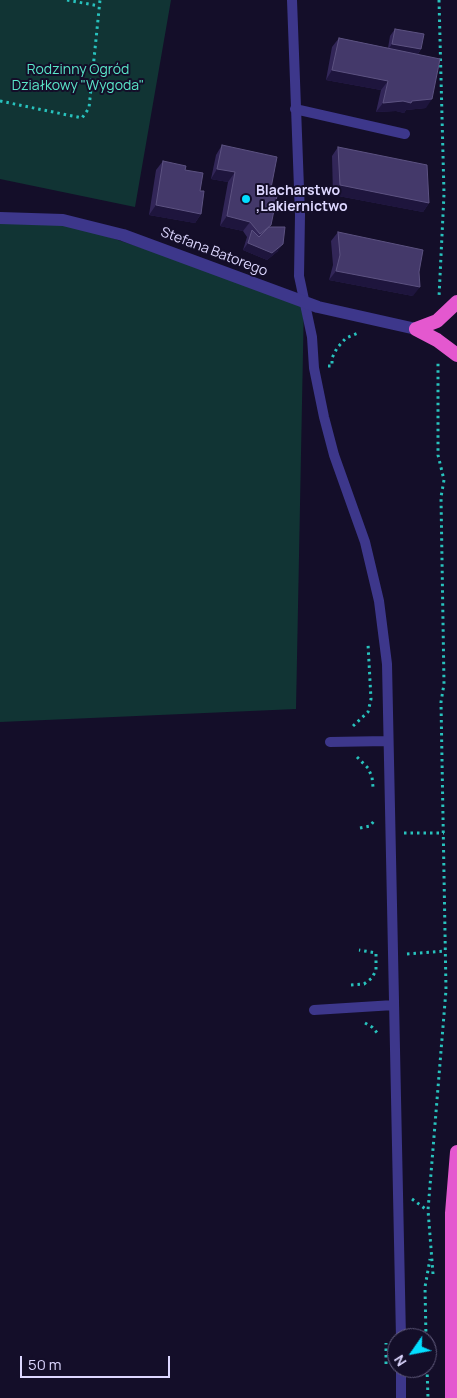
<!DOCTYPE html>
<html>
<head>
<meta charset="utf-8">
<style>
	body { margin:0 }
	#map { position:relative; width:457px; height:1398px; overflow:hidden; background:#140e29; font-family:Manrope,sans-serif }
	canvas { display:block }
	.north { position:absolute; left:387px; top:1328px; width:50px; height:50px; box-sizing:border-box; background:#140e29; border:1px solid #645e7f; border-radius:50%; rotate:237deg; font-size:14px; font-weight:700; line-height:20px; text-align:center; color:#ddd7ff }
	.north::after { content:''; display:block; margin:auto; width:18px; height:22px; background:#03deff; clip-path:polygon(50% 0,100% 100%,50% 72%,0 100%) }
	.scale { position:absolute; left:20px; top:1356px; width:150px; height:22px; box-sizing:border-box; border:2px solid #ddd7ff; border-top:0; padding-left:6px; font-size:15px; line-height:18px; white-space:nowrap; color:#ddd7ff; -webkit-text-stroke:4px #140e29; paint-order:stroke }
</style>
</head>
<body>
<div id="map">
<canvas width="457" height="1398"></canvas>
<div class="north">N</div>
<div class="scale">50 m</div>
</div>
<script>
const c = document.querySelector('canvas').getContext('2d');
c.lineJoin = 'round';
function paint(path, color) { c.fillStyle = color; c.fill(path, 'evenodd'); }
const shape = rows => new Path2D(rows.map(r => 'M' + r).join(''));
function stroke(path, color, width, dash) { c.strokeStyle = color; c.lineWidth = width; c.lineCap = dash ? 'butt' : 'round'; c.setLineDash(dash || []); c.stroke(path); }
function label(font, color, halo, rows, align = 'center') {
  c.font = font + ' Manrope,sans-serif'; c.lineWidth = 4; c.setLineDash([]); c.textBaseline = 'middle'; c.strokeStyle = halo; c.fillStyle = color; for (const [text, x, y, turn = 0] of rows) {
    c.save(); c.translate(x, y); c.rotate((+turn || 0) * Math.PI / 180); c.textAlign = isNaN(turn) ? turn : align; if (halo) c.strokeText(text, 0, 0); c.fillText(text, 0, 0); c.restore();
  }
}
const green = shape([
	[0,0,171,0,135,207,0,179],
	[0,218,63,222,304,301,296,709,0,722]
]);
const path = shape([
	[67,0,99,6],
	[439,0,444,194,439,297],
	[0,101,82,118,89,108,100,0],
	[328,366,332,366,332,358,337,348,346,338,358,333],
	[353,726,368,712,371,699,368,644],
	[357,757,368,768,372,777,373,787],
	[360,828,370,826,374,821],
	[404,833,444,833],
	[407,954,446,951],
	[351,985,364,984,372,978,376,970,376,953,359,950],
	[365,1023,372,1027,379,1035],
	[412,1199,427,1210],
	[433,1274,428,1210,446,990,441,702,444,684,441,497,444,480,438,455,438,360],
	[426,1338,425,1287,430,1259],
	[386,1364,386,1343],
	[427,1368,428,1398]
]);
const service = shape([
	[292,0,300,215,299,276,312,337,314,368,324,417,334,455,365,542,379,601,387,664,401,1338],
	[295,109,405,134],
	[330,742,387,741],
	[314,1010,394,1005],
	[401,1398,401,1368]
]);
const minor = shape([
	[0,218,63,220,123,235,318,307,416,329]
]);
const trunk = shape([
	[416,329,437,321,457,302],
	[416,329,437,340,457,355],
	[452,1398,452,1213,457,1152]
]);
const wall = shape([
	[395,29,421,49,418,54,426,108,406,110,404,113,396,111,376,112,381,90,326,80,332,47,339,38,388,48,390,36],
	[222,145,271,188,269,227,278,251,267,260,243,250,247,237,243,231,220,226,228,182,211,179,216,155],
	[338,147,429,203,423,212,333,195,332,156],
	[163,161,185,170,201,214,195,223,149,215,156,170],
	[338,232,413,296,329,280,333,265,331,241]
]);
const shadedWall = shape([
	[392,44,421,49,417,55,387,51],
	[332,70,388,81,381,90,326,80],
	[432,99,426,108,406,110,404,113,396,111,376,112,383,103],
	[217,169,235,172,228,182,211,179],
	[340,185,429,203,423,212,333,195],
	[156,205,201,214,195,223,149,215],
	[227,216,250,222,243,231,220,226],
	[248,243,283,244,278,251,267,260,243,250],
	[336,271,420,287,413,296,329,280]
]);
const building = shape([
	[395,29,424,34,421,49,392,44,395,29],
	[339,38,440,59,432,99,412,101,411,103,403,101,383,103,388,81,332,70,339,38],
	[222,145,277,157,271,188,278,191,271,225,260,234,250,222,227,216,235,172,217,169,222,145],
	[338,147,427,165,429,203,340,185,338,147],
	[163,161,186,166,185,170,203,173,200,191,204,191,201,214,156,205,163,161],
	[269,227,285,227,283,244,272,253,248,243,252,230,259,237,269,227],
	[338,232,423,250,419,272,420,287,336,271,340,255,338,232]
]);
const markers = [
	[246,199,5,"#03deff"]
];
const parkNames = [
	["Rodzinny Ogród",78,70],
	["Działkowy \"Wygoda\"",78,86]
];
const poiNames = [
	["Blacharstwo",256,191],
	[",Lakiernictwo",256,207]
];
const streetNames = [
	["Stefana Batorego",214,252,21]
];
paint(green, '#113434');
stroke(path, '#28c2bd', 3, [2.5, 4]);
stroke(service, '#3d378b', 10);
stroke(minor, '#3d378b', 12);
stroke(trunk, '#e458cf', 14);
paint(wall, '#322658');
paint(shadedWall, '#1e153d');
paint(building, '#44396a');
stroke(building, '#5c5281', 1);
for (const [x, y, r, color] of markers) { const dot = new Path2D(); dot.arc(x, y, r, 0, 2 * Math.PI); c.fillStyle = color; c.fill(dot); stroke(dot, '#140e29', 2); }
label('14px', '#5ae7c9', '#140e29', parkNames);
label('bold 14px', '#ddd7ff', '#140e29', poiNames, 'left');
label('14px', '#ddd7ff', '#140e29', streetNames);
</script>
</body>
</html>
